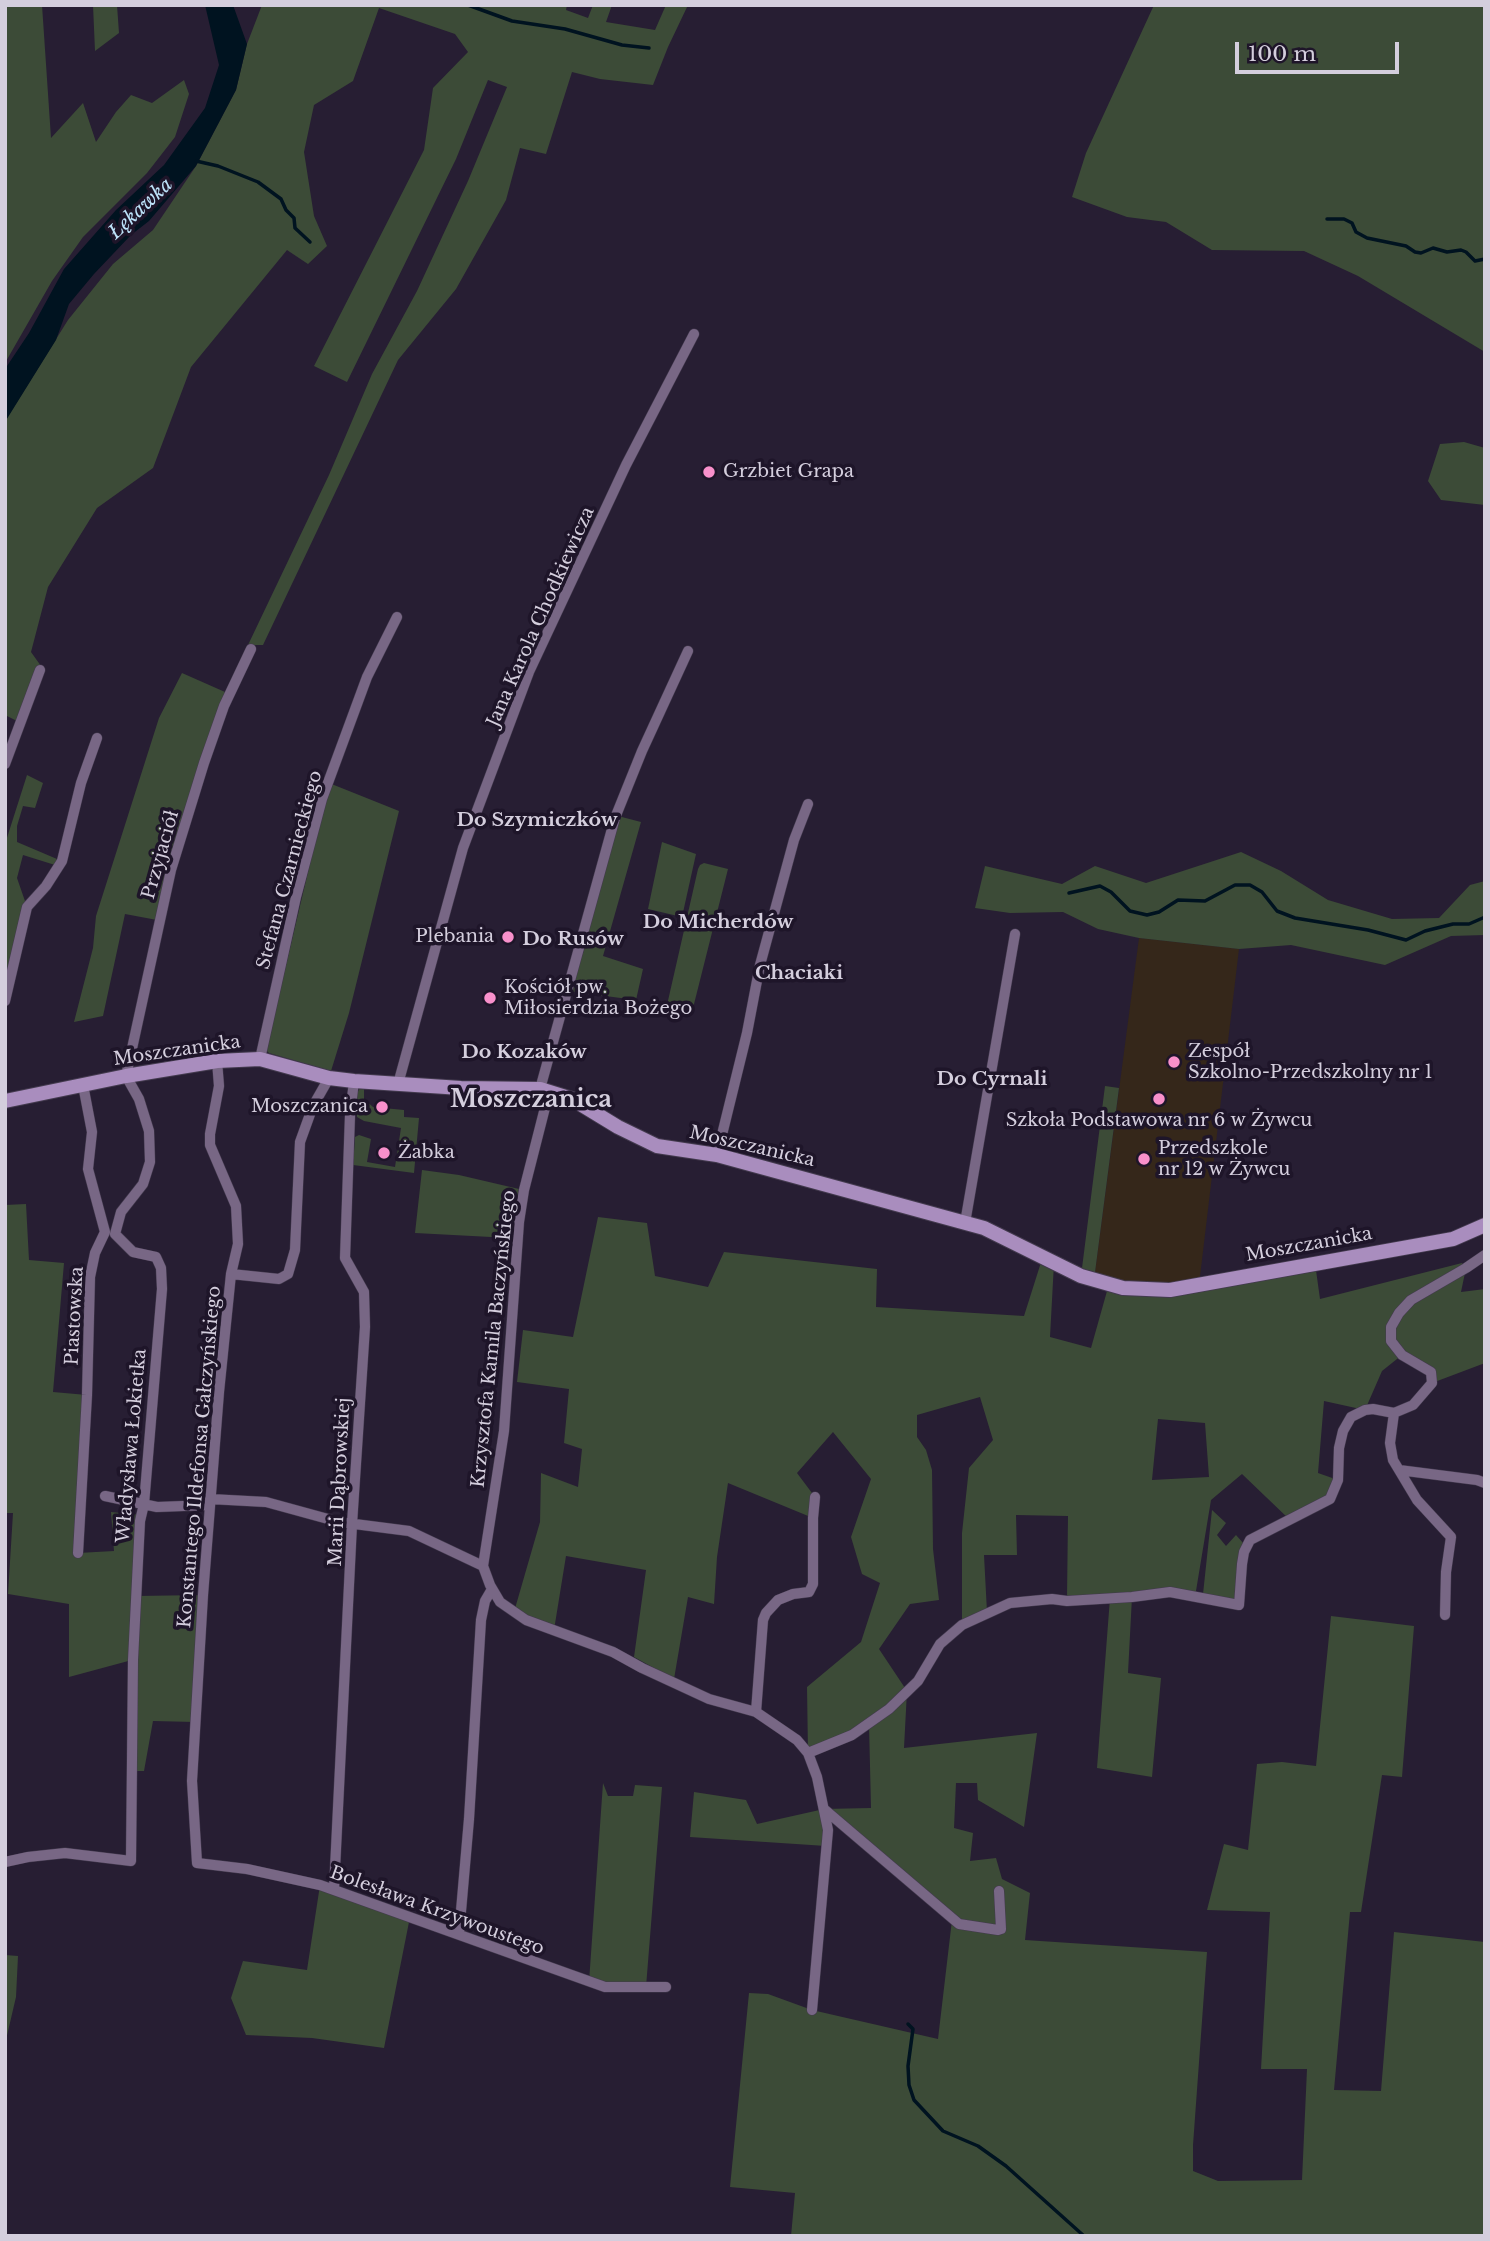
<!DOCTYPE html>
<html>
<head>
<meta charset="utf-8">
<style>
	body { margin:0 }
	#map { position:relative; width:1490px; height:2241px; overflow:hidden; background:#271e33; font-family:"Libre Baskerville",serif }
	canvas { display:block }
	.frame { position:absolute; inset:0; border:7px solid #d4cedd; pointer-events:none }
	.scale { position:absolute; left:1235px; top:42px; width:164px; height:32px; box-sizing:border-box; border:4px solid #d4cedd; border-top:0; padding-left:9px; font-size:21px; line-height:24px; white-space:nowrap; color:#d4cedd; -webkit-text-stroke:5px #1e1529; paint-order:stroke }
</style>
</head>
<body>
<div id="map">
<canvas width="1490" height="2241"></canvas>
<div class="frame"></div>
<div class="scale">100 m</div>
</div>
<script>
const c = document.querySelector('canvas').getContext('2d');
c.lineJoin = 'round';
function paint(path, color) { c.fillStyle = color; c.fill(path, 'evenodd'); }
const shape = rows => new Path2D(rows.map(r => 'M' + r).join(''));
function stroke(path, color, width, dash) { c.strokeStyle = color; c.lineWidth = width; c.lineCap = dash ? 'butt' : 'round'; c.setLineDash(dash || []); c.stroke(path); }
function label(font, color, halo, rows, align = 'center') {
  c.font = font + ' "Libre Baskerville",serif'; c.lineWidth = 7; c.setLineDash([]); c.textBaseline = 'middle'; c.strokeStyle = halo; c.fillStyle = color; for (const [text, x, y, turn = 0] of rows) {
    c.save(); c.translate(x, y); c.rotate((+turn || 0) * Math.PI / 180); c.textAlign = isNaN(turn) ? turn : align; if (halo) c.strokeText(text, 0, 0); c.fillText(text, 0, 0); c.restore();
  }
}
const education = shape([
	[1139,938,1239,949,1199,1285,1094,1280]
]);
const green = shape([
	[5,5,42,5,51,138,83,103,96,142,116,112,131,95,152,103,184,80,189,94,175,137,147,173,83,237,52,281,5,363],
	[93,5,117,5,119,33,95,51],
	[262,5,567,5,566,10,588,18,593,5,612,5,606,22,655,30,666,5,688,5,668,47,653,85,600,79,572,72,546,154,520,148,506,200,456,289,398,360,263,645,248,645,329,475,372,374,417,291,468,181,507,87,488,80,456,159,347,382,314,366,424,150,433,88,468,52,455,34,379,8,353,81,314,105,304,152,314,216,327,246,308,264,287,250,191,367,153,468,97,508,48,587,31,652,41,666,19,722,5,715,5,421,68,320,113,264,153,230,196,166,236,90,247,44],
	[1154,5,1485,5,1485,352,1358,276,1304,251,1212,250,1166,222,1127,217,1072,197,1086,153],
	[1464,442,1485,448,1485,505,1441,500,1428,481,1440,444],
	[182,673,225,692,186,809,157,920,125,914,103,1016,74,1022,93,948,96,916,159,718],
	[27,775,43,783,35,808,23,806,17,826,17,842,57,859,55,865,23,855,17,878,26,904,5,1001,5,844],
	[329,783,399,811,349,1013,331,1071,269,1053,266,1050],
	[618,816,641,822,603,956,643,969,636,1000,567,991,584,950],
	[662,842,696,854,682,917,648,909],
	[1241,852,1281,871,1328,900,1392,919,1439,918,1470,885,1485,881,1485,935,1451,936,1385,965,1291,945,1239,949,1139,938,1098,929,1063,912,1010,913,975,908,985,866,1062,884,1095,866,1146,883],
	[704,863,728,869,693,1008,667,1005,698,869,700,865],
	[1105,1086,1119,1088,1094,1280,1081,1276],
	[360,1088,364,1088,364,1099,373,1107,404,1110,404,1117,419,1118,414,1173,353,1165,355,1137,359,1135,371,1139,367,1162,395,1167,401,1128,364,1121,357,1117,356,1095],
	[422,1170,459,1175,519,1189,510,1238,415,1233],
	[26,1204,29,1260,64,1263,53,1392,87,1395,78,1553,114,1551,111,1512,141,1515,136,1596,203,1595,195,1722,153,1721,144,1771,132,1771,132,1660,69,1677,69,1604,8,1594,13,1513,5,1513,5,1205],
	[598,1217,647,1223,655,1276,708,1287,724,1252,877,1269,876,1307,1024,1316,1043,1256,1054,1263,1050,1337,1091,1348,1109,1284,1170,1290,1315,1263,1320,1299,1462,1263,1466,1268,1461,1292,1485,1289,1485,1363,1432,1383,1430,1372,1402,1355,1382,1371,1365,1410,1324,1401,1318,1473,1338,1480,1330,1499,1290,1520,1242,1474,1211,1500,1195,1597,1132,1597,1128,1673,1161,1678,1152,1777,1097,1768,1110,1598,1067,1598,1068,1516,1016,1515,1017,1555,984,1555,987,1612,962,1625,962,1533,969,1468,993,1440,980,1397,917,1415,917,1437,926,1450,932,1470,933,1549,939,1600,910,1604,879,1649,907,1691,904,1748,1037,1733,1024,1827,978,1800,977,1783,956,1783,954,1828,973,1833,970,1861,996,1858,1002,1879,1030,1893,1025,1940,1207,1952,1193,2145,1193,2171,1218,2181,1302,2180,1307,2069,1261,2069,1270,1912,1207,1910,1224,1844,1248,1850,1257,1764,1282,1762,1316,1766,1331,1616,1414,1626,1402,1777,1382,1775,1361,1912,1350,1912,1334,2090,1381,2091,1394,1932,1485,1942,1485,2236,791,2236,795,2193,730,2187,749,1993,768,1994,812,2010,938,2039,952,1920,825,1810,826,1846,690,1837,694,1792,746,1800,757,1824,824,1809,871,1808,869,1724,808,1753,807,1687,861,1642,880,1583,862,1574,851,1537,871,1479,833,1432,797,1473,815,1497,813,1518,728,1483,717,1557,714,1604,688,1597,674,1679,634,1657,646,1570,566,1556,554,1630,514,1612,540,1522,541,1473,578,1487,582,1449,564,1443,569,1389,517,1382,523,1330,573,1337],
	[1158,1419,1205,1423,1209,1477,1152,1480],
	[1212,1510,1226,1523,1217,1535,1226,1546,1236,1535,1244,1544,1236,1599,1229,1600,1203,1594],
	[603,1783,608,1796,633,1796,635,1785,662,1787,646,1987,589,1982],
	[320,1885,410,1917,384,2048,312,2038,246,2035,231,1998,243,1961,307,1970],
	[5,1955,18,1956,16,1997,5,2044]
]);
const water = shape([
	[205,5,233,5,247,44,236,90,196,166,149,221,131,235,94,274,69,304,56,340,5,422,5,369,29,333,64,269,116,210,164,165,205,108,219,65]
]);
const stream = shape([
	[468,5,512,21,565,29,622,45,649,48],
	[196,161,218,166,258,182,281,199,286,210,294,218,295,228,310,242],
	[1327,219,1344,219,1352,223,1356,232,1367,238,1406,246,1415,252,1421,253,1433,248,1447,252,1461,250,1466,252,1475,261,1485,259],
	[1069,893,1100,886,1111,892,1130,911,1147,915,1159,912,1178,900,1205,901,1235,885,1250,885,1262,892,1277,911,1295,918,1368,930,1406,940,1425,931,1453,924,1469,924,1485,917],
	[908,2024,913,2029,908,2066,909,2085,914,2100,943,2131,978,2146,1006,2166,1084,2236]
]);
const street = shape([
	[5,764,40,670],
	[5,1001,27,907,46,886,62,861,81,783,97,738],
	[260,1059,296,897,322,799,367,677,397,617],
	[217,1061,219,1086,210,1134,210,1145,236,1206,238,1244,231,1274,219,1392,203,1595,192,1781,197,1863,247,1869,320,1885,605,1987,666,1987],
	[398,1084,463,848,529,672,626,465,694,334],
	[540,1089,615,818,642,751,688,651],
	[549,1092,524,1190,519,1222,504,1431,483,1566,490,1585,500,1602,526,1620,613,1652,642,1668,709,1699,756,1712,797,1740,808,1753,817,1777,828,1830,812,2010],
	[717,1155,747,1033,760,965,794,840,808,804],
	[965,1223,1015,934],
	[231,1274,279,1279,288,1274,295,1250,300,1142,313,1106,329,1078],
	[1394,1413,1390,1443,1393,1460,1417,1500,1451,1537,1446,1572,1445,1615],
	[1399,1470,1477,1480,1485,1483],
	[105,1496,157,1507,210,1505],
	[210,1499,266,1502,339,1522,409,1531,483,1566],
	[78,1553,87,1395,90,1277,95,1253,105,1232,88,1169,92,1132,83,1085],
	[756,1712,763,1620,766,1613,778,1600,793,1594,809,1592,813,1584,813,1518,815,1497],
	[808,1753,852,1735,889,1709,918,1681,940,1644,962,1625,1010,1603,1052,1599,1067,1601,1132,1597,1170,1592,1239,1605,1242,1564,1244,1552,1250,1540,1330,1499,1338,1480,1339,1448,1343,1431,1351,1417,1365,1410,1373,1409,1394,1413,1413,1405,1432,1383,1431,1372,1402,1355,1391,1341,1391,1327,1399,1313,1411,1300,1466,1268,1485,1255],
	[824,1809,959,1924,998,1930,1001,1929,999,1891],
	[5,1862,28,1857,65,1853,131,1861,133,1660,140,1521,144,1504,162,1289,161,1268,156,1257,133,1252,115,1234,121,1212,143,1184,150,1162,149,1131,139,1099,126,1076,171,870,204,763,224,706,251,649],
	[334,1889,352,1524,365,1327,364,1292,345,1258,350,1115,354,1081],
	[459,1934,469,1819,481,1620,485,1601,492,1589]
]);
const secondary = shape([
	[5,1101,126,1076,217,1061,260,1059,329,1078,354,1081,461,1088,540,1089,572,1099,618,1127,657,1146,717,1155,984,1228,1081,1276,1123,1288,1170,1290,1453,1239,1485,1225]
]);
const markers = [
	[709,472,7,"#f890cb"],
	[508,937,7,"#f890cb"],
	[490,998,7,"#f890cb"],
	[1174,1062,7,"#f890cb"],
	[1159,1099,7,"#f890cb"],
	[382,1107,7,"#f890cb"],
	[384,1153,7,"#f890cb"],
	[1144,1159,7,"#f890cb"]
];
const poiNames = [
	["Grzbiet Grapa",723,472],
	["Plebania",494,937,"right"],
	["Kościół pw.",504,988],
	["Miłosierdzia Bożego",504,1009],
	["Zespół",1188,1052],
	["Szkolno-Przedszkolny nr 1",1188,1073],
	["Moszczanica",368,1107,"right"],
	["Szkoła Podstawowa nr 6 w Żywcu",1159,1121,"center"],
	["Przedszkole",1158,1149],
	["nr 12 w Żywcu",1158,1170],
	["Żabka",398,1153]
];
const streetNames = [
	["Jana Karola Chodkiewicza",541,617,-66],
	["Przyjaciół",161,855,-74],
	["Stefana Czarnieckiego",290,870,-75],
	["Moszczanicka",177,1051,-8],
	["Moszczanicka",752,1147,13],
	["Moszczanicka",1309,1245,-10],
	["Piastowska",75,1316,-87],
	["Krzysztofa Kamila Baczyńskiego",494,1339,-84],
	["Władysława Łokietka",132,1446,-85],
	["Konstantego Ildefonsa Gałczyńskiego",200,1457,-85],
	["Marii Dąbrowskiej",340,1482,-87],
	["Bolesława Krzywoustego",437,1911,20]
];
const waterNames = [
	["Łękawka",141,209,-43]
];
const neighbourhoodNames = [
	["Do Szymiczków",537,821],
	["Do Micherdów",718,923],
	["Do Rusów",573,940],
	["Chaciaki",799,974],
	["Do Kozaków",524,1053],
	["Do Cyrnali",992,1080]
];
const districtNames = [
	["Moszczanica",531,1100]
];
paint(education, '#35271a');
paint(green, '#3c4b37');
paint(water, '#001320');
stroke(stream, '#001320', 3.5);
stroke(street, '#433a4e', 11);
stroke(secondary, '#433a4e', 16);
stroke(street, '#786785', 10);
stroke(secondary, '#a98dbe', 14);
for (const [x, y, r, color] of markers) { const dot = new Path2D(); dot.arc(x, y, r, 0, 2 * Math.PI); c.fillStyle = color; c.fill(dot); stroke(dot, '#1e1529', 2.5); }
label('18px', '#d4cedd', '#1e1529', poiNames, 'left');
label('18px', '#d4cedd', '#1e1529', streetNames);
label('italic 19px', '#bde2f9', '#1e1529', waterNames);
label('bold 19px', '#d4cedd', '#1e1529', neighbourhoodNames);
label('bold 24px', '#d4cedd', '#1e1529', districtNames);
</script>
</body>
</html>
